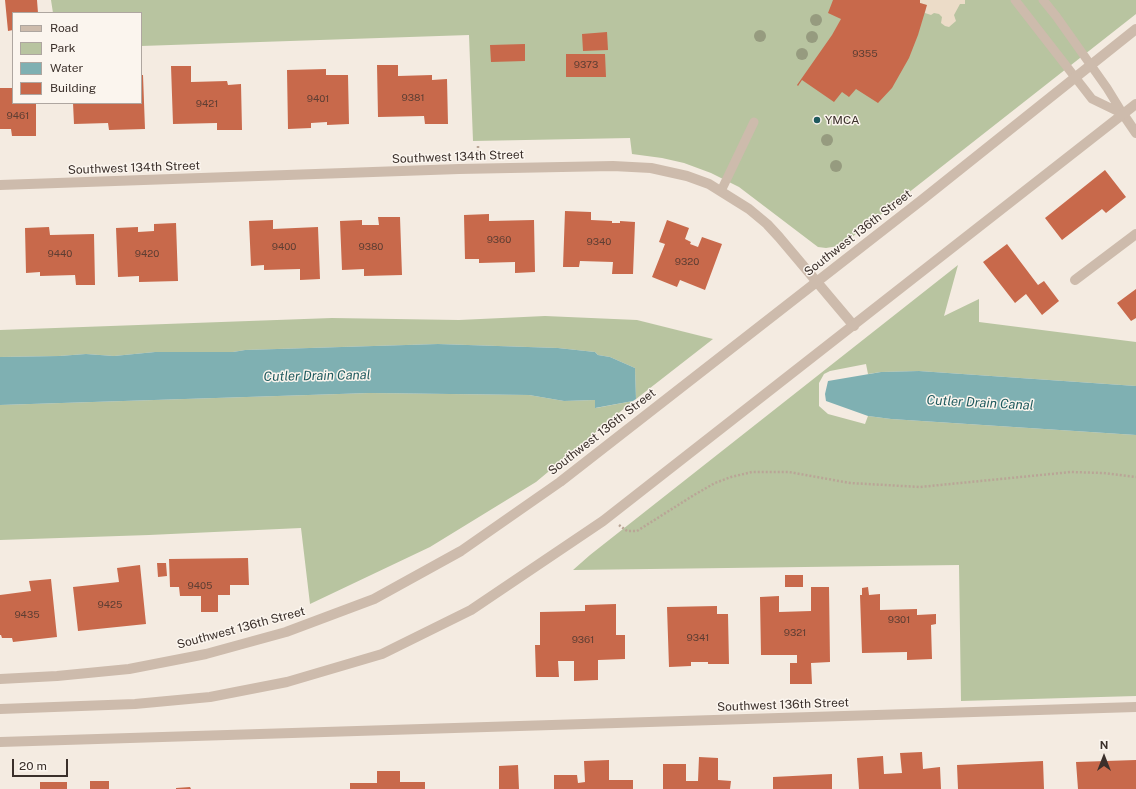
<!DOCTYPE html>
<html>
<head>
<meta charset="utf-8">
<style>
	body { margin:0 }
	#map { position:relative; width:1136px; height:789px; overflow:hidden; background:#f4ebe1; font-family:"Public Sans",sans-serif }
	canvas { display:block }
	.legend { position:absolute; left:12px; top:12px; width:130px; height:92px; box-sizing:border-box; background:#fbf5ee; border:1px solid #aea6a0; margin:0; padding:5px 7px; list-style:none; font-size:12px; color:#3b302b }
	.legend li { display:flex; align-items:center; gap:8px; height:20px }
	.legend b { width:20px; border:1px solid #aea6a0 }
	.north { position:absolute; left:1084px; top:737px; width:40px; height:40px; -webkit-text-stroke:3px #fbf5ee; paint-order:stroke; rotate:0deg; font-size:11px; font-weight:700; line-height:16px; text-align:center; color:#3b302b }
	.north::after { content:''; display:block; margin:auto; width:14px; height:18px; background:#3b302b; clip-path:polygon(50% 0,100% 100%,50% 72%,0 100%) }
	.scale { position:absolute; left:12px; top:759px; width:56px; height:18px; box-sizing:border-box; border:2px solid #3b302b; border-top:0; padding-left:5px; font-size:12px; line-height:14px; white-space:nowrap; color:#3b302b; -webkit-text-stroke:3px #fbf5ee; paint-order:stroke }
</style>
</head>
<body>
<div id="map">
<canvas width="1136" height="789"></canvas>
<ul class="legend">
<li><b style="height:5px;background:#cdbbac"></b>Road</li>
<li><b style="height:11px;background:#b8c4a0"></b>Park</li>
<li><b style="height:11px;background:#7fb0b2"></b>Water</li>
<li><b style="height:11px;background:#c8694b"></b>Building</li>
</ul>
<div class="north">N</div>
<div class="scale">20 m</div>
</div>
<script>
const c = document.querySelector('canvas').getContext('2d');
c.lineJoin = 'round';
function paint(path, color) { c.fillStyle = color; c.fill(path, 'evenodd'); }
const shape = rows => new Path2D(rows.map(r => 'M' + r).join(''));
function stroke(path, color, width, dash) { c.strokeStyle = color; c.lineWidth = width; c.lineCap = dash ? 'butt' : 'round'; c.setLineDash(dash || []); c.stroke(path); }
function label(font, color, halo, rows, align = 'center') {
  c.font = font + ' "Public Sans",sans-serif'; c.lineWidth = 3; c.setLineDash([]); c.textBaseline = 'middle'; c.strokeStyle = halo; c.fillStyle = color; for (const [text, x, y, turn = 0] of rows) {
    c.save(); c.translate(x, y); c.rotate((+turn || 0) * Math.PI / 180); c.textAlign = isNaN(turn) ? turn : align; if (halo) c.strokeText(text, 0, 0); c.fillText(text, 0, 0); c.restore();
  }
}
const green = shape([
	[51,0,1136,0,1136,14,847,241,838,246,826,248,818,247,814,244,739,187,711,173,684,163,662,158,632,154,630,138,473,141,469,35,141,46,141,13,53,13],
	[958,265,944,316,979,299,979,322,1136,342,1136,386,919,371,881,372,868,374,866,364,830,371,824,374,819,383,819,406,828,414,865,424,868,416,891,419,1136,435,1136,696,961,701,959,565,573,570,590,555],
	[545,316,637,320,713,339,636,399,635,368,610,357,598,355,595,352,558,348,438,344,245,350,233,352,155,352,114,356,86,354,59,356,0,357,0,330,332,318,459,320],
	[370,393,529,395,564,401,595,400,596,408,633,401,536,482,430,547,310,604,301,528,149,535,0,540,0,405]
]);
const plaza = shape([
	[920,0,965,0,965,4,960,4,954,15,956,21,949,27,945,26,941,23,942,17,939,14,934,13,931,15,925,13,926,5,920,3]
]);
const water = shape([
	[438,344,558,348,595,352,598,355,610,357,635,368,636,399,633,401,595,408,595,400,564,401,529,395,370,393,0,405,0,357,59,356,86,354,114,356,155,352,233,352,245,350],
	[919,371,1136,386,1136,435,891,419,868,416,826,401,825,394,828,381,881,372]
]);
const building = shape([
	[5,0,37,0,38,13,13,13,13,30,8,31],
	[833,0,920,0,920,3,927,5,918,35,909,58,892,88,878,103,856,89,849,97,842,92,834,102,802,80,798,86,797,85,832,35,841,19,828,13],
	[607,32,608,50,583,51,582,34],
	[525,44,525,61,491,62,490,45],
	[566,54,605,54,606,77,566,77],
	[377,65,398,65,398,76,432,75,432,80,447,79,448,124,425,124,424,116,378,117],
	[171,66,191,66,191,82,227,81,228,85,241,84,242,130,217,130,217,123,173,124],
	[326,69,326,75,348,75,349,124,327,125,327,122,311,123,311,128,288,129,287,70],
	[141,75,143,75,145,129,109,130,108,123,74,124,73,103,141,103],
	[0,88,13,88,13,103,36,103,36,136,12,136,11,129,0,129],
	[1105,170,1126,197,1106,213,1102,209,1062,240,1045,218],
	[565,211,591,212,591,220,612,221,612,223,620,223,620,221,635,222,633,274,612,274,613,262,580,261,579,267,563,267],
	[489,214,489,221,534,220,535,272,515,273,515,262,479,263,479,259,465,259,464,215],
	[378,217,400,217,402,275,364,276,364,269,342,270,340,221,362,220,362,225,379,225],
	[273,220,273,229,318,227,320,279,300,280,300,269,264,270,264,265,251,266,249,221],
	[667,220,689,228,685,239,691,242,690,244,698,247,702,237,722,244,705,290,680,280,677,287,652,277,665,244,659,242],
	[176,223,178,281,139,282,139,276,118,277,116,228,138,227,138,232,154,231,154,224],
	[49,227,50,235,94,234,95,285,76,285,75,275,40,276,40,272,26,273,25,228],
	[1007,244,1038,285,1044,281,1059,301,1042,315,1026,294,1015,303,983,262],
	[1136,289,1136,318,1131,321,1117,303],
	[248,558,249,585,230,585,230,595,218,595,218,612,201,612,201,596,180,596,179,587,170,587,169,559],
	[157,563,166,563,167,576,158,577],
	[140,565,146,624,78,631,73,587,119,582,117,568],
	[785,575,803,575,803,587,785,587],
	[51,579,57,637,13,642,12,638,2,638,1,635,0,635,0,595,31,591,29,581],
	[811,587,829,587,830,662,811,663,812,684,790,684,790,663,797,663,797,655,761,655,760,597,779,596,779,612,811,611],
	[868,587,869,595,880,594,880,610,917,609,917,615,936,614,936,624,931,625,932,659,907,660,907,652,862,653,860,595,862,595,862,588],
	[616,604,616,635,625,635,625,659,598,660,598,680,574,681,574,661,558,661,559,677,536,677,535,645,540,645,540,612,585,611,585,605],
	[717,606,717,614,728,614,729,664,708,664,708,662,691,662,691,666,669,667,667,607],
	[922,752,923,769,940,767,941,789,859,789,857,758,883,756,884,774,902,773,900,753],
	[699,757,718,758,718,780,731,781,730,789,663,789,663,764,686,764,686,781,698,781],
	[609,760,609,780,633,780,633,789,554,789,554,775,577,775,578,783,585,782,584,761],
	[1136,760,1136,789,1078,789,1076,762],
	[1043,761,1044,789,958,789,957,765],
	[518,765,519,789,499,789,499,766],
	[377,771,400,771,400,782,425,782,425,789,350,789,350,783,377,783],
	[832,774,832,789,773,789,773,777],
	[90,781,109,781,109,789,90,789],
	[40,782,67,782,67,789,40,789],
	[190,787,191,789,176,789,176,788]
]);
const path = shape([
	[478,146,478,155],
	[619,525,627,531,637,531,694,495,715,483,731,477,752,472,789,472,850,483,920,487,1071,472,1103,473,1136,477]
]);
const service = shape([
	[1015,0,1092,99,1123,114],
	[1043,0,1056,16,1107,88,1123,114],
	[721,191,754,122]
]);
const minor = shape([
	[1123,114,1136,133],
	[0,185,459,169,613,166,651,168,687,176,709,184,749,209,767,224,779,237,854,326],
	[1075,280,1136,234],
	[0,742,1136,707]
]);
const tertiary = shape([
	[0,679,57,676,129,669,206,654,286,632,374,599,461,551,560,482,923,199,1136,29],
	[0,709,135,704,210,697,287,682,382,654,471,610,603,521,1136,104]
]);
const trees = [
	[816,20],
	[760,36],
	[812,37],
	[802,54],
	[827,140],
	[836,166]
];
const markers = [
	[817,120,4,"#1f5a5e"]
];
const numberNames = [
	["9355",865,54],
	["9373",586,65],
	["9381",413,98],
	["9401",318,99],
	["9421",207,104],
	["9461",18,116],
	["9360",499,240],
	["9340",599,242],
	["9400",284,247],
	["9380",371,247],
	["9440",60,254],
	["9420",147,254],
	["9320",687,262],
	["9405",200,586],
	["9425",110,605],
	["9435",27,615],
	["9301",899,620],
	["9321",795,633],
	["9341",698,638],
	["9361",583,640]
];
const poiNames = [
	["YMCA",825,120]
];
const streetNames = [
	["Southwest 134th Street",458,157,-2],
	["Southwest 134th Street",134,168,-2],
	["Southwest 136th Street",858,233,-38],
	["Southwest 136th Street",602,432,-38],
	["Southwest 136th Street",241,628,-15],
	["Southwest 136th Street",783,705,-2]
];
const waterNames = [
	["Cutler Drain Canal",317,376,-1],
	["Cutler Drain Canal",980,403,3]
];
paint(green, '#b8c4a0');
paint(plaza, '#ecdcc8');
paint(water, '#7fb0b2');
paint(building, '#c8694b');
stroke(path, '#b9a596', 2.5, [2, 2]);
stroke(service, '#cdbbac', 9);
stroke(minor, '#cdbbac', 10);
stroke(tertiary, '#cdbbac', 10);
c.fillStyle = '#969b7f';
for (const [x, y] of trees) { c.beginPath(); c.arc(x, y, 6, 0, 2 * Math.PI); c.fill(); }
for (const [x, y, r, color] of markers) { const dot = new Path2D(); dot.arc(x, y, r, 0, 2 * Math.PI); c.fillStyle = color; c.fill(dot); stroke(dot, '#fbf5ee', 1.5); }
label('10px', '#5e3e33', null, numberNames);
label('12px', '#3b302b', '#fbf5ee', poiNames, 'left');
label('12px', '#3b302b', '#fbf5ee', streetNames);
label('italic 13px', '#1f5a5e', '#fbf5ee', waterNames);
</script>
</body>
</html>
